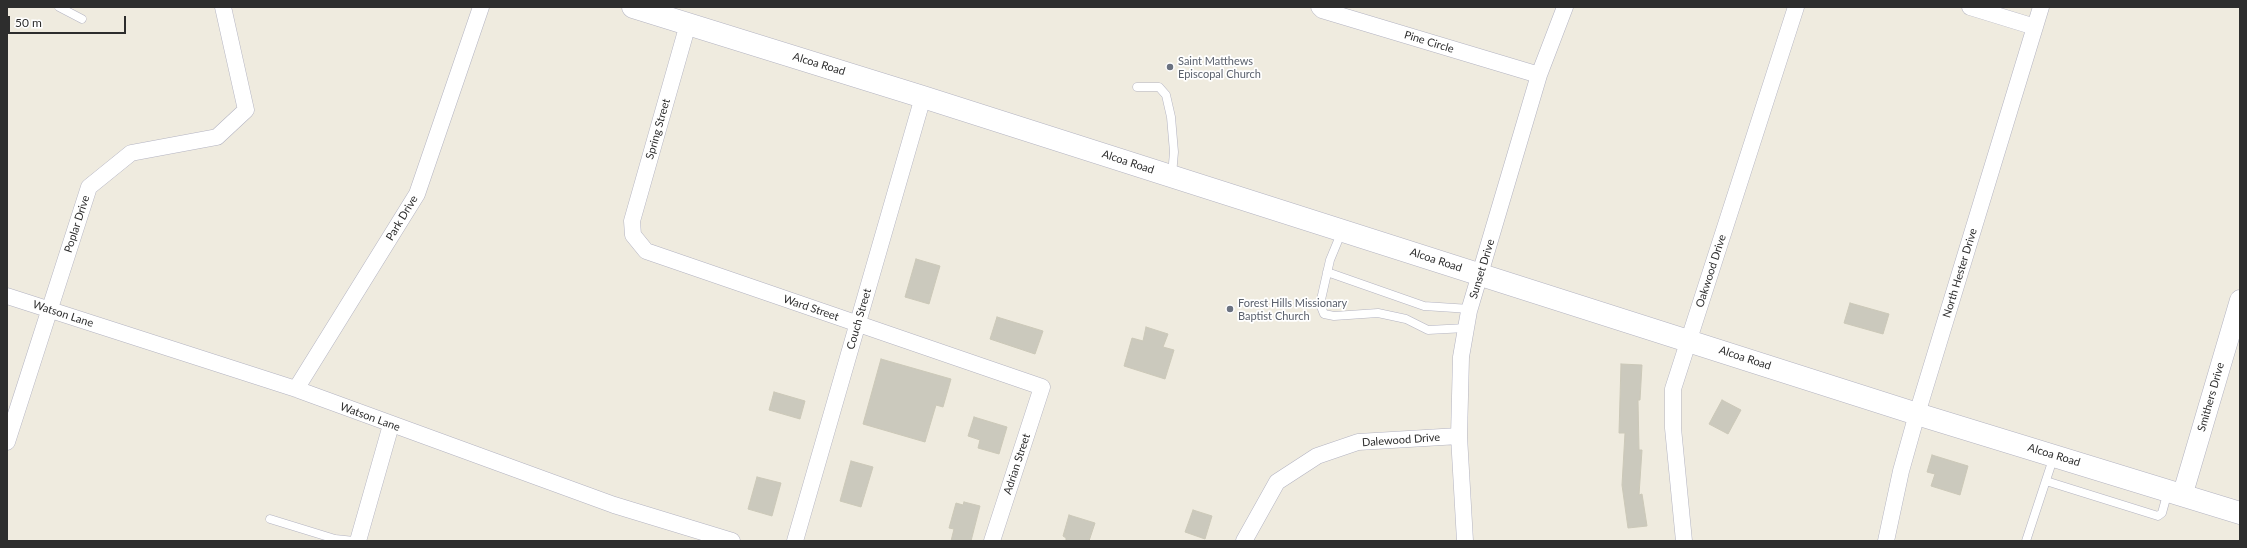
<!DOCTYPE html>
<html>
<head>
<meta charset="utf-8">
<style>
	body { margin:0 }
	#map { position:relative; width:2247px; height:548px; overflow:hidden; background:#efebdf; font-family:Lato,sans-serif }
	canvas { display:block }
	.frame { position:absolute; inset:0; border:8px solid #2d2d2d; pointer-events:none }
	.scale { position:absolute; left:8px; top:16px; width:118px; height:18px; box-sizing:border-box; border:2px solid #2d2d2d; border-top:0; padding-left:5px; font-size:12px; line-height:14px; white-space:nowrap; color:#2d2d2d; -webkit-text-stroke:3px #fff; paint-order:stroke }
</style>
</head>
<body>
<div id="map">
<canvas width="2247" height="548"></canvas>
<div class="frame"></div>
<div class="scale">50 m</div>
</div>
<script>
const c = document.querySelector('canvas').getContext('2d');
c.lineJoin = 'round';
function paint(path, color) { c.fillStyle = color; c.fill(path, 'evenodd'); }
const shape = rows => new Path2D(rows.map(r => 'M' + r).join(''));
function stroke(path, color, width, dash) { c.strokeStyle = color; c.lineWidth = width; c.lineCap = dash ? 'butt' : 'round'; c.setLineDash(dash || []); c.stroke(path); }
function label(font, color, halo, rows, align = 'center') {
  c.font = font + ' Lato,sans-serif'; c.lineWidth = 3.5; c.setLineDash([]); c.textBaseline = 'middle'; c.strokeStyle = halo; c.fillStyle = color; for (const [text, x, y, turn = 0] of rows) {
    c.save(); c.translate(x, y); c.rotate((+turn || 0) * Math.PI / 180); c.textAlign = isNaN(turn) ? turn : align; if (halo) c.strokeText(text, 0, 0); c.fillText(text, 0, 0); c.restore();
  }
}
const building = shape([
	[916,259,940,266,929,304,905,297,916,259],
	[1850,303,1889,314,1883,334,1844,323,1850,303],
	[997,317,1043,331,1035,354,990,339,997,317],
	[1146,327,1168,334,1163,347,1174,350,1165,379,1124,366,1132,338,1143,341,1146,327],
	[881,359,951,379,943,407,936,405,925,442,863,424,881,359],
	[1621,364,1642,365,1640,400,1638,400,1639,450,1642,450,1639,495,1642,494,1647,526,1628,528,1622,485,1625,433,1619,433,1621,364],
	[774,392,805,401,800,419,769,410,774,392],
	[1722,400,1741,410,1728,434,1709,424,1722,400],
	[974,417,1007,427,999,454,978,448,980,440,968,436,974,417],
	[1932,455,1968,466,1960,495,1931,486,1935,474,1927,472,1932,455],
	[851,461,873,467,861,507,840,501,851,461],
	[757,477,781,483,772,516,748,509,757,477],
	[964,502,980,506,971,541,951,541,954,529,949,528,956,503,963,505,964,502],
	[1193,510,1212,516,1205,539,1185,532,1193,510],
	[1069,515,1095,523,1089,541,1066,541,1066,538,1063,536,1069,515]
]);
const service = shape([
	[59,7,82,19],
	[1137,87,1159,87,1166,95,1171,117,1174,152,1172,175],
	[1342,231,1330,260,1320,304,1324,314,1334,316,1378,313,1406,319,1428,330,1466,328],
	[1327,272,1424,306,1470,309],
	[2046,481,2158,516,2162,513,2168,491],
	[270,519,335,539,354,541],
	[2026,541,2054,456]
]);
const minor = shape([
	[1319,7,1322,10,1539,75],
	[1970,7,2035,27],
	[688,24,632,221,633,235,646,251,1042,387,992,541],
	[7,296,296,389,614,505,732,541],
	[296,389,417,194,481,7],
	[7,442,89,187,131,153,217,137,246,110,223,7],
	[358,541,391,425],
	[795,541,923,97],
	[1244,541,1277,482,1317,456,1358,442,1459,436],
	[1465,541,1459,436,1461,357,1469,311,1539,75,1565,7],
	[1684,541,1673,428,1673,389,1796,7],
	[1886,541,1901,471,1917,414,2041,7]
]);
const tertiary = shape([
	[2183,493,2240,300]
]);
const secondary = shape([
	[633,7,923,97,1917,414,2240,513]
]);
const markers = [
	[1170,67,4,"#6b7280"],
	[1230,309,4,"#6b7280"]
];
const streetNames = [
	["Pine Circle",1429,42,17],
	["Alcoa Road",819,64,17],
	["Spring Street",658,129,-74],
	["Alcoa Road",1128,162,18],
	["Park Drive",402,218,-59],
	["Poplar Drive",77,224,-72],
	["Alcoa Road",1436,260,18],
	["Sunset Drive",1482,269,-73],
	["Oakwood Drive",1711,271,-72],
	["North Hester Drive",1960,273,-73],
	["Ward Street",811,308,19],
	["Watson Lane",63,314,18],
	["Couch Street",859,319,-74],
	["Alcoa Road",1745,358,18],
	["Smithers Drive",2211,397,-74],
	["Watson Lane",370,417,20],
	["Dalewood Drive",1401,440,-4],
	["Alcoa Road",2054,455,17],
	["Adrian Street",1017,464,-72]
];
const worshipNames = [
	["Saint Matthews",1178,61],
	["Episcopal Church",1178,74],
	["Forest Hills Missionary",1238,303],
	["Baptist Church",1238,316]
];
paint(building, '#cbc9bd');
stroke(building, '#cbc8b8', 1);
stroke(service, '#b3b3c1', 9);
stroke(minor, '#b3b3c1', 17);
stroke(tertiary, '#b3b3c1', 21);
stroke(secondary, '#b3b3c1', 23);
stroke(service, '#fff', 8);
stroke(minor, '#fff', 16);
stroke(tertiary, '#fff', 20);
stroke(secondary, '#fff', 22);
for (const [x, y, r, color] of markers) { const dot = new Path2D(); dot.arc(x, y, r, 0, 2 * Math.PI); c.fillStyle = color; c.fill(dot); stroke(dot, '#fff', 1.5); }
label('11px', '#2d2d2d', '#fff', streetNames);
label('11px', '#5b616d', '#fff', worshipNames, 'left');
</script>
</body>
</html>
